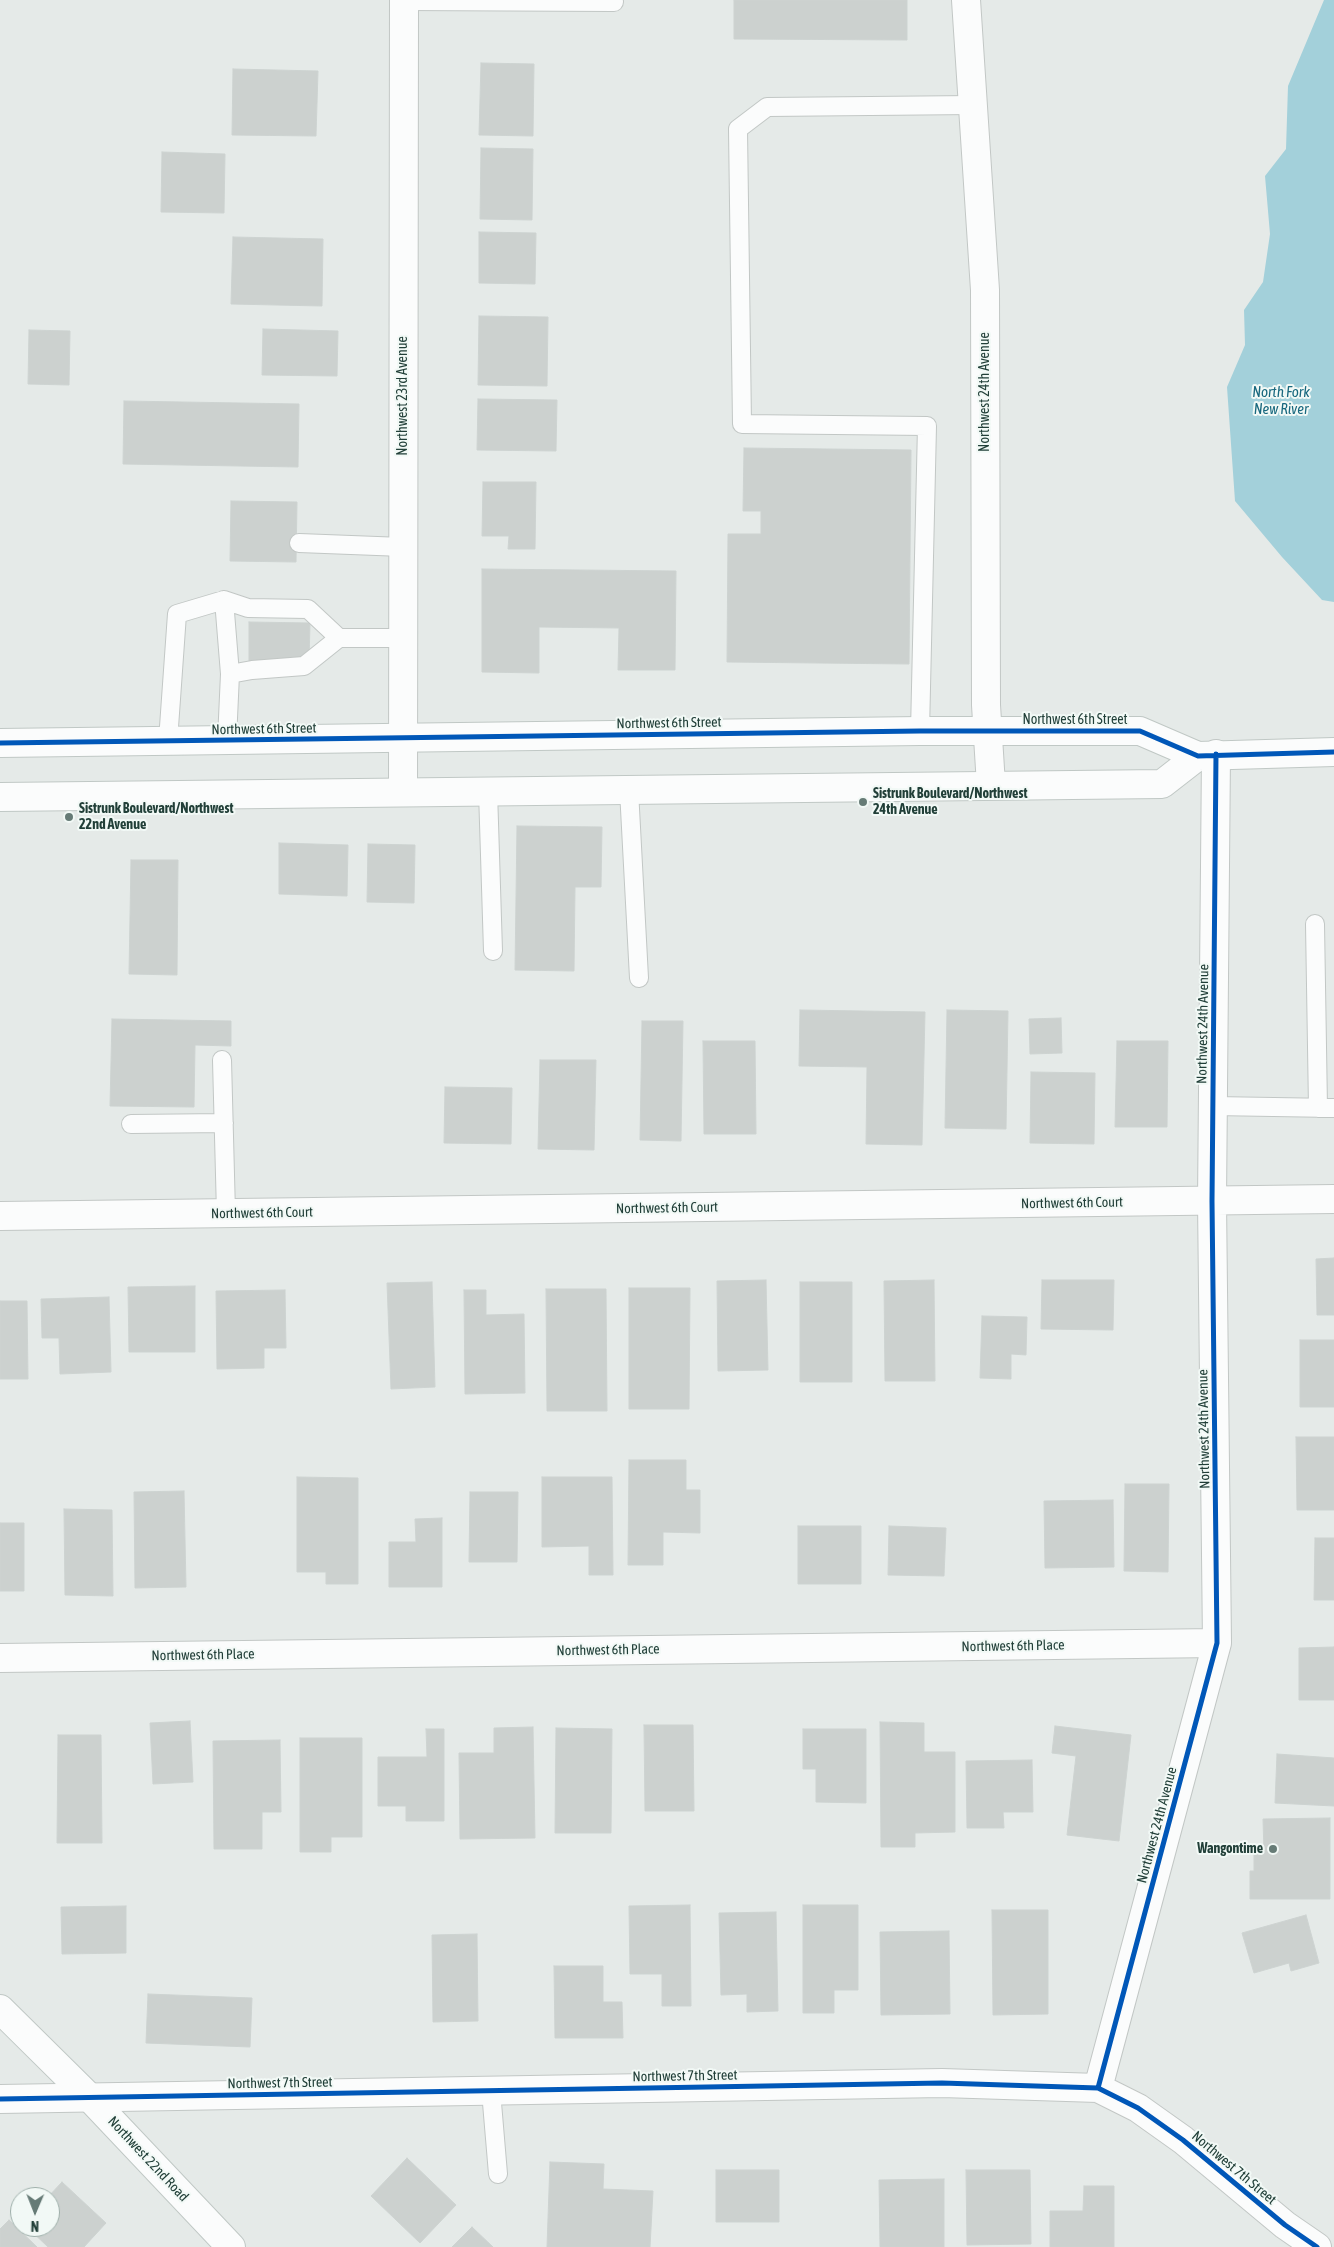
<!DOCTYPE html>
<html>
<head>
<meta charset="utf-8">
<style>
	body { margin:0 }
	#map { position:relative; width:1334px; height:2247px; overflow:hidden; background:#e5eae8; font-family:"Asap Condensed",sans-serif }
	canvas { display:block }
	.north { position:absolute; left:10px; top:2187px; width:50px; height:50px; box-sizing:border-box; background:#f2f9f6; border:1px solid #9eafaa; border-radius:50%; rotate:181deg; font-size:14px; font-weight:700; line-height:20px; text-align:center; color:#213f38 }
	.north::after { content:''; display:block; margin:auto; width:18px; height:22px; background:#667b76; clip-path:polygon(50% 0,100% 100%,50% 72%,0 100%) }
</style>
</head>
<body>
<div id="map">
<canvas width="1334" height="2247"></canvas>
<div class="north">N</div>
</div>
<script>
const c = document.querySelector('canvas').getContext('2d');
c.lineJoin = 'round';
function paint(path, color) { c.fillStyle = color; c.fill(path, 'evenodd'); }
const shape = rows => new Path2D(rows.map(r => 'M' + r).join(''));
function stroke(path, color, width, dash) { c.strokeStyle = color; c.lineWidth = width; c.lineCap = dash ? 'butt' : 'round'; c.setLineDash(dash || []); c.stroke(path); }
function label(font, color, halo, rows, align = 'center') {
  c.font = font + ' "Asap Condensed",sans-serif'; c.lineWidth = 4; c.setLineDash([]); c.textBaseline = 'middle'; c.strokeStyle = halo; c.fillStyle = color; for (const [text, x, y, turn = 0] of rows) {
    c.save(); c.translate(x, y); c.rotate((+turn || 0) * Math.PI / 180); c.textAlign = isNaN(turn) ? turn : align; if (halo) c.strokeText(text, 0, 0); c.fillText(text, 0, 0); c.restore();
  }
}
const water = shape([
	[1324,0,1334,0,1334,602,1322,600,1282,557,1235,501,1227,387,1245,345,1244,310,1263,282,1270,234,1265,176,1286,149,1288,86]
]);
const building = shape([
	[734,0,907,0,907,40,734,39,734,0],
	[481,63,534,64,533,136,479,135,481,63],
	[233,69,318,71,316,136,232,135,233,69],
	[481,148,533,149,532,220,480,219,481,148],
	[162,152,225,154,224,213,161,212,162,152],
	[479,232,536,233,535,284,479,283,479,232],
	[233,237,323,239,322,306,231,304,233,237],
	[479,316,548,317,547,386,478,385,479,316],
	[263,329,338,331,337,376,262,375,263,329],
	[29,330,70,331,69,385,28,384,29,330],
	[478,399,557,400,556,451,477,450,478,399],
	[124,401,299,404,298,467,123,464,124,401],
	[744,448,911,450,909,664,727,662,728,534,761,534,761,511,743,511,744,448],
	[483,482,536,482,535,549,508,549,509,536,482,536,483,482],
	[231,501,297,502,296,562,230,561,231,501],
	[482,569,676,571,675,670,618,670,619,628,539,627,539,673,482,672,482,569],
	[249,622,310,623,309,662,249,661,249,622],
	[517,826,602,827,601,887,575,887,574,971,515,970,517,826],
	[279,843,348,845,347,896,279,894,279,843],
	[368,844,415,845,414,903,367,902,368,844],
	[131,860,178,860,177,975,129,974,131,860],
	[800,1010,925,1012,922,1145,866,1144,867,1067,799,1066,800,1010],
	[947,1010,1008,1011,1006,1129,945,1128,947,1010],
	[1061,1018,1062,1053,1030,1054,1029,1019,1061,1018],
	[112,1019,231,1021,231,1046,195,1045,194,1107,110,1106,112,1019],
	[642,1021,683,1021,681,1141,640,1140,642,1021],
	[703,1041,755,1041,756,1134,704,1134,703,1041],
	[1117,1041,1168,1041,1167,1127,1115,1127,1117,1041],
	[540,1060,596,1060,594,1150,538,1149,540,1060],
	[1031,1072,1095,1073,1094,1144,1030,1143,1031,1072],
	[445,1087,512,1088,511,1144,444,1143,445,1087],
	[1334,1258,1334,1315,1317,1315,1316,1259,1334,1258],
	[766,1280,768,1370,718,1371,717,1281,766,1280],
	[934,1280,935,1381,885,1381,884,1281,934,1280],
	[1042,1280,1114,1280,1113,1330,1041,1329,1042,1280],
	[432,1282,435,1387,391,1389,387,1283,432,1282],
	[800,1282,852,1282,852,1382,800,1382,800,1282],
	[195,1286,195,1352,129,1352,128,1287,195,1286],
	[629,1288,690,1288,689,1409,629,1409,629,1288],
	[546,1289,606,1289,607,1411,547,1411,546,1289],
	[285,1290,286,1348,264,1348,264,1368,217,1369,216,1291,285,1290],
	[464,1290,486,1290,486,1315,524,1314,525,1393,465,1394,464,1290],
	[109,1297,111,1372,60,1374,59,1338,42,1338,41,1299,109,1297],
	[0,1301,27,1301,28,1379,0,1379,0,1301],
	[982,1316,1027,1317,1026,1355,1011,1354,1011,1379,980,1378,982,1316],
	[1300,1340,1334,1340,1334,1407,1300,1407,1300,1340],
	[1296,1437,1334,1437,1334,1510,1297,1510,1296,1437],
	[629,1460,686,1460,686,1490,700,1490,700,1533,663,1532,663,1565,628,1565,629,1460],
	[297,1477,358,1478,358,1584,326,1584,326,1572,297,1572,297,1477],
	[542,1477,612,1477,613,1575,589,1575,589,1546,542,1547,542,1477],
	[1125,1484,1169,1484,1168,1572,1124,1571,1125,1484],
	[184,1491,186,1587,135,1588,134,1492,184,1491],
	[470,1492,518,1492,517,1562,469,1562,470,1492],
	[1113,1500,1114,1567,1045,1568,1044,1501,1113,1500],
	[64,1509,112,1510,113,1596,65,1595,64,1509],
	[442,1518,442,1587,389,1587,389,1542,416,1542,415,1519,442,1518],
	[0,1523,24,1523,24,1591,0,1591,0,1523],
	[798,1526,861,1526,861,1584,798,1584,798,1526],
	[889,1526,946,1528,944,1576,888,1575,889,1526],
	[1315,1538,1334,1538,1334,1600,1314,1600,1315,1538],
	[1334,1647,1334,1700,1299,1700,1299,1648,1334,1647],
	[190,1721,193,1782,153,1784,150,1723,190,1721],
	[880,1722,924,1723,924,1752,955,1752,955,1832,915,1833,915,1847,881,1847,880,1722],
	[644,1725,693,1725,694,1811,645,1811,644,1725],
	[1055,1726,1131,1735,1119,1841,1067,1835,1076,1756,1052,1753,1055,1726],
	[533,1727,535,1838,460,1839,459,1753,494,1753,494,1728,533,1727],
	[556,1728,612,1729,611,1833,555,1833,556,1728],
	[426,1729,444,1729,444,1821,406,1821,406,1806,378,1806,378,1757,427,1757,426,1729],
	[803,1729,866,1729,866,1803,816,1802,816,1769,803,1769,803,1729],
	[58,1735,101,1735,102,1843,57,1843,58,1735],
	[300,1738,362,1738,362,1837,331,1837,331,1852,300,1852,300,1738],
	[280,1740,281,1812,262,1812,262,1849,214,1849,213,1741,280,1740],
	[1277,1754,1334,1758,1334,1806,1275,1803,1277,1754],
	[1032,1760,1033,1812,1003,1812,1004,1828,967,1828,966,1761,1032,1760],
	[1330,1818,1330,1899,1250,1899,1250,1871,1254,1871,1254,1854,1264,1853,1263,1819,1330,1818],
	[690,1905,691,2006,662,2006,662,1974,630,1974,629,1906,690,1905],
	[803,1905,858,1905,858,1990,834,1990,834,2013,803,2013,803,1905],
	[126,1906,126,1953,62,1954,61,1907,126,1906],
	[992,1910,1048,1910,1048,2014,993,2015,992,1910],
	[776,1912,778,2011,747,2012,747,1994,721,1995,719,1913,776,1912],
	[1306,1915,1319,1963,1291,1971,1289,1963,1254,1973,1242,1933,1306,1915],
	[949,1931,950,2014,881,2015,880,1932,949,1931],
	[477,1934,478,2021,433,2022,432,1935,477,1934],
	[554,1966,603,1966,603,2002,622,2002,623,2038,555,2038,554,1966],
	[148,1994,252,1998,250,2047,146,2043,148,1994],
	[407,2158,456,2205,420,2243,371,2196,407,2158],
	[550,2162,604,2164,603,2189,653,2191,650,2247,547,2247,550,2162],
	[716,2170,779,2170,779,2222,716,2222,716,2170],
	[966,2170,1030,2170,1031,2244,967,2245,966,2170],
	[944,2179,944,2247,880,2247,879,2180,944,2179],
	[62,2182,106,2223,84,2247,48,2247,27,2227,50,2227,50,2197,48,2197,62,2182],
	[1084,2186,1114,2186,1114,2247,1050,2247,1050,2211,1083,2211,1084,2186],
	[9,2220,37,2247,0,2247,0,2229,9,2220],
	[472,2227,493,2247,452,2247,472,2227]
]);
const lane = shape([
	[404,1,614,2],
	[299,543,403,547],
	[224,600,230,674],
	[920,731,927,426,742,424,738,129,767,107,973,105],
	[227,740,230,674,252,670,304,666,339,638,403,638],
	[168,741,177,614,224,600,248,608,308,609,339,638],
	[629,790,639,978],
	[488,791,493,951],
	[1315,924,1318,1108],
	[222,1060,226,1213],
	[1213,1106,1334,1108],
	[131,1124,224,1123],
	[491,2091,498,2174]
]);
const street = shape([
	[966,0,985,290,986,705,991,785],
	[403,792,404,0],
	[0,1216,1334,1199],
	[0,1658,1217,1643],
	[1098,2088,1217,1643,1212,1201,1216,754],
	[0,2099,942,2083,1098,2088,1138,2108,1183,2140,1285,2225,1317,2247]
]);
const secondary = shape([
	[0,743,920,731,1140,731,1198,756,1334,752],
	[0,797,1162,784,1198,756],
	[0,2009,90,2098,231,2247]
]);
const cycleway = shape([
	[0,743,920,731,1140,731,1198,756,1334,752],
	[1098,2088,1217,1643,1212,1201,1216,754],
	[0,2099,942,2083,1098,2088,1138,2108,1183,2140,1285,2225,1317,2247]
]);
const markers = [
	[863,802,5,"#667b76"],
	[69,817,5,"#667b76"],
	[1273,1849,5,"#667b76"]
];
const streetNames = [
	["Northwest 24th Avenue",985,392,-90],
	["Northwest 23rd Avenue",403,396,-90],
	["Northwest 6th Street",1075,720],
	["Northwest 6th Street",669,723,-1],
	["Northwest 6th Street",264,729,-1],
	["Northwest 24th Avenue",1203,1024,-89],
	["Northwest 6th Court",1072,1203,-1],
	["Northwest 6th Court",667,1208,-1],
	["Northwest 6th Court",262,1213,-1],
	["Northwest 24th Avenue",1204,1429,-91],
	["Northwest 6th Place",1013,1646,-1],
	["Northwest 6th Place",608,1650,-1],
	["Northwest 6th Place",203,1655,-1],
	["Northwest 24th Avenue",1157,1825,-75],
	["Northwest 7th Street",685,2076,-1],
	["Northwest 7th Street",280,2083,-1],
	["Northwest 22nd Road",148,2159,47],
	["Northwest 7th Street",1234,2168,40]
];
const poiNames = [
	["Sistrunk Boulevard/Northwest",873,794],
	["24th Avenue",873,810],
	["Sistrunk Boulevard/Northwest",79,809],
	["22nd Avenue",79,825],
	["Wangontime",1263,1849,"right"]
];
const waterNames = [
	["North Fork",1281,392],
	["New River",1281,409]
];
paint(water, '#a3d0da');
paint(building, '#ccd1cf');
stroke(building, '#cdd3d1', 1);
stroke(lane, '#c2c7c5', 20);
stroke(street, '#c2c7c5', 30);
stroke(secondary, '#c0c8c5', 30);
stroke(lane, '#fbfcfc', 18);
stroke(street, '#fbfcfc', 28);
stroke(secondary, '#fbfcfc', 28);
stroke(cycleway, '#0057b8', 5);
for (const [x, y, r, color] of markers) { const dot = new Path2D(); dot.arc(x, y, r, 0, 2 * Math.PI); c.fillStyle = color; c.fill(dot); stroke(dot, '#f2f9f6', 2); }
label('14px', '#213f38', '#f2f9f6', streetNames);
label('bold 14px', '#213f38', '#f2f9f6', poiNames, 'left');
label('italic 15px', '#18687e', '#f2f9f6', waterNames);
</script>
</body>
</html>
